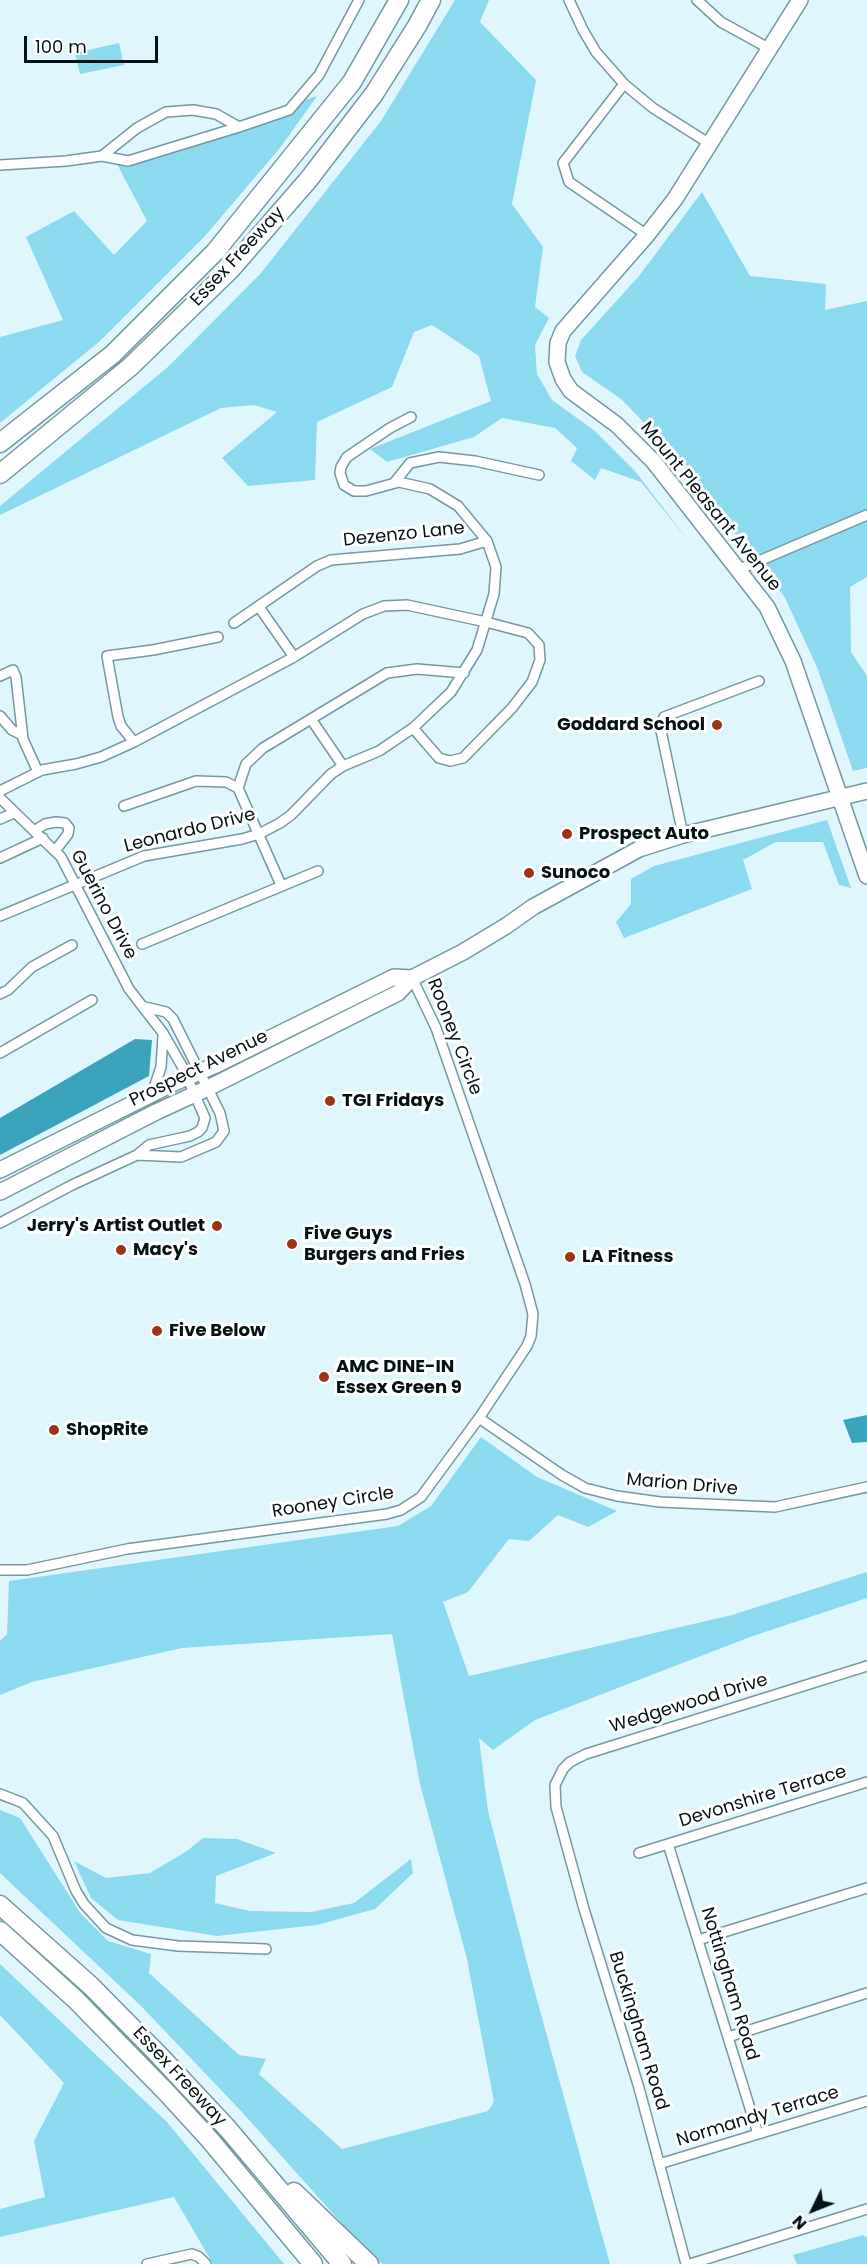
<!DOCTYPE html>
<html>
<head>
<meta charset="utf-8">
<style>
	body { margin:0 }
	#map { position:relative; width:867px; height:2264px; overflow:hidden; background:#e0f6fd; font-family:Poppins,sans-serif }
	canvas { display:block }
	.north { position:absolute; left:783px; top:2180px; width:60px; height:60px; -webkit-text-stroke:4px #fff; paint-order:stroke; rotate:227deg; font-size:16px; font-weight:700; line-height:24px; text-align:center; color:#041115 }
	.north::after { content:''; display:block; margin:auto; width:21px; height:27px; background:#041115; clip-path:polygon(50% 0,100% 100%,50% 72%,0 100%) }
	.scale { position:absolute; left:24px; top:36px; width:134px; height:27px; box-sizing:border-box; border:3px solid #041115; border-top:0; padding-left:8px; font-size:18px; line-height:21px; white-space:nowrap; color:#041115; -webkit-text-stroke:4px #fff; paint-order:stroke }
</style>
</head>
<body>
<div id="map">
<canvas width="867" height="2264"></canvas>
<div class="north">N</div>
<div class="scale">100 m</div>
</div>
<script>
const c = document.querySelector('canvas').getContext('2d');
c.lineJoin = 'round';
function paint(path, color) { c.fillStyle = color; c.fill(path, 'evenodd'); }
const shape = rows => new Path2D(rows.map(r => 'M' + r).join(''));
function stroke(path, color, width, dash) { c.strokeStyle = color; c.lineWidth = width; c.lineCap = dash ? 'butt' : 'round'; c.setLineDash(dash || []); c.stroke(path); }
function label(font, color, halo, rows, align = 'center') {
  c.font = font + ' Poppins,sans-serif'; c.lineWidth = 6; c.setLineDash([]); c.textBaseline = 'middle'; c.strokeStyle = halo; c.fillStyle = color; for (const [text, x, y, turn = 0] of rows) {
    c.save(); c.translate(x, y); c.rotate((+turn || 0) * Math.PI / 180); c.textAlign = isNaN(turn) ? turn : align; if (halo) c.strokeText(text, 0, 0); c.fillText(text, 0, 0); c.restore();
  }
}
const green = shape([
	[455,0,489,0,480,22,536,80,512,204,543,247,535,307,549,318,535,345,537,374,552,400,595,431,635,471,690,543,641,482,601,468,595,480,571,461,577,448,555,428,502,418,474,437,387,462,370,449,491,401,479,356,432,325,414,332,392,387,317,422,315,480,248,486,222,458,277,412,254,405,221,408,0,515,0,506,169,366,261,273,381,121],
	[119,43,124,65,80,74,75,53],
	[317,96,280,148,205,236,100,341,0,423,0,337,63,320,26,237,74,211,114,255,147,221,117,164],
	[702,192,750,276,826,284,825,310,867,301,867,577,850,587,851,652,867,676,867,768,853,771,817,667,784,596,665,444,621,399,582,372,575,356,581,340,639,276],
	[827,820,851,888,839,885,823,842,776,842,743,860,752,889,624,938,616,922,631,904,631,879,654,866],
	[481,1437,537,1477,617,1511,588,1527,558,1515,529,1541,509,1539,468,1592,443,1602,469,1676,732,1615,867,1572,867,1598,750,1637,535,1720,493,1750,479,1738,488,1811,531,1978,610,2264,383,2264,378,2261,345,2227,241,2111,141,2006,0,1873,0,1810,20,1818,81,1914,108,1941,151,1954,149,1973,239,2055,266,2059,259,2074,342,2149,488,2111,494,2102,467,1959,420,1784,392,1634,182,1648,32,1682,0,1695,0,1641,7,1634,9,1581,398,1526,431,1506],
	[203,1838,237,1839,276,1853,216,1876,215,1903,250,1911,311,1912,354,1903,411,1859,413,1873,375,1909,317,1925,217,1936,118,1920,91,1898,74,1861,106,1878,150,1873,187,1851],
	[0,1964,167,2122,284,2264,213,2264,174,2197,0,2237,0,2209,45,2197,34,2141,64,2083,0,2015],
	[863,2235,867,2238,867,2264,797,2264,793,2255]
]);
const water = shape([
	[135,1039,152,1040,149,1076,0,1155,0,1118],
	[867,1415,867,1442,852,1443,843,1420]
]);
const minor = shape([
	[569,0,583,30,596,52,624,84,653,108,710,144],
	[697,0,721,22,770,49],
	[624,84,563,163,569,182,647,235],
	[102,156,128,161,239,127],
	[0,165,66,161,102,156,137,128,166,112,193,110,216,114,239,127,289,110,319,75,359,0],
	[394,483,410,463,439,457,475,461,539,475],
	[740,569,867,515],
	[259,607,294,657],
	[234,623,317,566,331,560,460,549,487,541],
	[0,676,13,670,16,677,23,739,38,772],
	[0,716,12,730,22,735],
	[311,719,343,766],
	[134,742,121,726,118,717,107,656,153,650,218,637],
	[238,788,246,764,263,748,387,673,417,669,464,673],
	[0,791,42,770,76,764,101,757,134,742,294,657,363,614,384,606,407,605,486,622,528,633,539,645,540,660,532,682,512,708,463,758,450,761,439,758,413,728],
	[0,798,61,857,129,989,163,1033,183,1068,205,1118,202,1128,198,1132,190,1136,149,1145,137,1155,72,1185,0,1223],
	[124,806,196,781,226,782,238,788,281,885],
	[0,819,14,813],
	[34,831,45,824,56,822,65,823,69,828,68,834,55,851],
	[683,835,660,726,664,717,759,681],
	[0,858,43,838],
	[0,916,144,856,242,839,259,834,280,823,291,815,331,774,343,766,379,751,413,728,451,692,477,650,494,594,496,567,487,541,458,506,430,489,399,482,366,491,354,491,344,485,340,473,341,467,347,457,390,428,411,417],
	[142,944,318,871],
	[0,994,8,990,32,967,72,945],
	[0,1053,92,1000],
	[152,1094,161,1067,163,1036],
	[137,1155,181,1157,216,1142,224,1131,220,1113,173,1019,166,1012,145,1007],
	[479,1418,562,1475,585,1488,617,1496,660,1502,775,1507,867,1487],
	[0,1570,27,1570,127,1549,387,1514,401,1510,421,1497,479,1418,527,1346,531,1336,533,1314,525,1284,436,1028,412,978],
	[0,1794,23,1803,53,1836,76,1891,84,1904,106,1928,132,1940,178,1946,266,1949],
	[668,1844,758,2134],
	[639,1853,867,1782],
	[698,1940,867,1888],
	[728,2037,867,1993],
	[659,2164,867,2101],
	[147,2264,192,2254,199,2257,206,2264],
	[686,2264,639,2088,584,1909,556,1807,555,1785,563,1769,570,1762,586,1754,867,1666],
	[690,2264,867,2209]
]);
const primary = shape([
	[800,0,675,199,647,235,563,331,558,343,557,362,563,379,571,391,617,425,654,462,767,607,793,661,867,876],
	[0,1170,176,1082,218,1064,394,977,412,978],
	[0,1192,156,1112,208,1088,398,993,412,978,463,952,506,926,533,907,639,849,683,835,867,791]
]);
const motorway = shape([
	[0,443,113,354,215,252,352,82,399,0],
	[0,474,130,367,230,270,309,179,374,94,417,26,431,0],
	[0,1905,91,1986,157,2053,228,2129,342,2264],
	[0,1931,75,1999,167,2093,210,2140,313,2264],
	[294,2192,369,2264]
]);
const markers = [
	[717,725,6,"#9c3514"],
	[567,834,6,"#9c3514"],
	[529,873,6,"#9c3514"],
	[330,1101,6,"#9c3514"],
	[217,1226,6,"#9c3514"],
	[292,1244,6,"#9c3514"],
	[121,1250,6,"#9c3514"],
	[570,1257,6,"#9c3514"],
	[157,1331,6,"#9c3514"],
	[324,1377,6,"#9c3514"],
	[54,1430,6,"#9c3514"]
];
const streetNames = [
	["Essex Freeway",238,257,-47],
	["Mount Pleasant Avenue",710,507,51],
	["Dezenzo Lane",404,535,-6],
	["Leonardo Drive",190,831,-14],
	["Guerino Drive",103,905,62],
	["Rooney Circle",454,1037,69],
	["Prospect Avenue",199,1069,-26],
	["Marion Drive",682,1485,5],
	["Rooney Circle",333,1503,-9],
	["Wedgewood Drive",689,1704,-17],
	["Devonshire Terrace",763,1797,-17],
	["Nottingham Road",729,1984,73],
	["Buckingham Road",638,2031,73],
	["Essex Freeway",179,2077,47],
	["Normandy Terrace",758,2117,-17]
];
const poiNames = [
	["Goddard School",705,725,"right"],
	["Prospect Auto",579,834],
	["Sunoco",541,873],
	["TGI Fridays",342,1101],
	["Jerry's Artist Outlet",205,1226,"right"],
	["Five Guys",304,1234],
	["Burgers and Fries",304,1255],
	["Macy's",133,1250],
	["LA Fitness",582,1257],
	["Five Below",169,1331],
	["AMC DINE-IN",336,1367],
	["Essex Green 9",336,1388],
	["ShopRite",66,1430]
];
paint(green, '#8bdaef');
paint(water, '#3ba3bc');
stroke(minor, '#7598a2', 12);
stroke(primary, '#7598a2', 18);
stroke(motorway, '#7598a2', 21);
stroke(minor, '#fff', 9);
stroke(primary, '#fff', 15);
stroke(motorway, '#fff', 18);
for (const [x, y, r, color] of markers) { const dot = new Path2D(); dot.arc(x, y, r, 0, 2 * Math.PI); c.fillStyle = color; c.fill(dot); stroke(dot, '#fff', 2); }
label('18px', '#041115', '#fff', streetNames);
label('bold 18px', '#041115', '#fff', poiNames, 'left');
</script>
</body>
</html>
